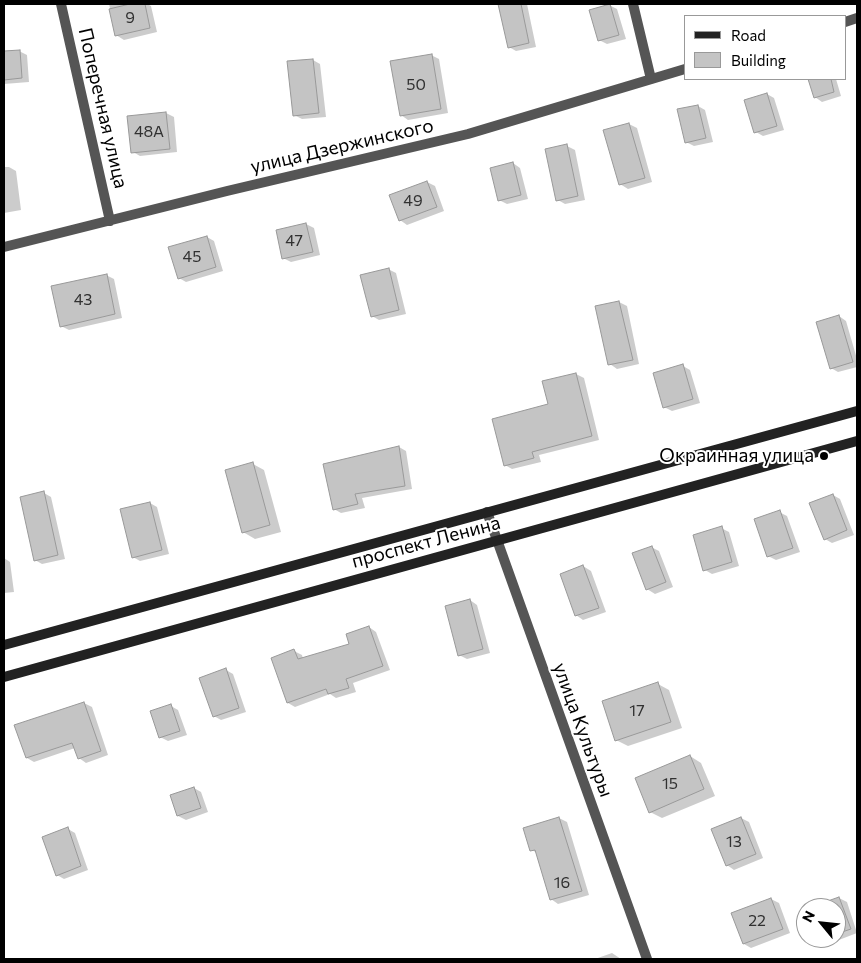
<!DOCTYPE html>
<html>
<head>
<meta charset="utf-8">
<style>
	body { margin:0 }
	#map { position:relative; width:861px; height:963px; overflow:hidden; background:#fff; font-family:Commissioner,sans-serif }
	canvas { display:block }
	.frame { position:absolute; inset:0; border:5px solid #000; pointer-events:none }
	.legend { position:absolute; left:684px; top:15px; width:162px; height:65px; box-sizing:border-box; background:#fff; border:1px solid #999; margin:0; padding:6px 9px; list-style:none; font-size:15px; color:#000 }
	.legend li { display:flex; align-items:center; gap:10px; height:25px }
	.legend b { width:25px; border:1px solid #999 }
	.north { position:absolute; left:796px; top:898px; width:50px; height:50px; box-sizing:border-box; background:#fff; border:1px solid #999; border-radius:50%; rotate:298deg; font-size:14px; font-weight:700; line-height:20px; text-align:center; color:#000 }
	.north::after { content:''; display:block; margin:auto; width:18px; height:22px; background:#000; clip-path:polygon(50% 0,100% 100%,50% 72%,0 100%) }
</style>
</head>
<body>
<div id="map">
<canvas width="861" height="963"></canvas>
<div class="frame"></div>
<ul class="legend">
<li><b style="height:6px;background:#222"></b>Road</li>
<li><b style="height:14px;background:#c4c4c4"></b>Building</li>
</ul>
<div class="north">N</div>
</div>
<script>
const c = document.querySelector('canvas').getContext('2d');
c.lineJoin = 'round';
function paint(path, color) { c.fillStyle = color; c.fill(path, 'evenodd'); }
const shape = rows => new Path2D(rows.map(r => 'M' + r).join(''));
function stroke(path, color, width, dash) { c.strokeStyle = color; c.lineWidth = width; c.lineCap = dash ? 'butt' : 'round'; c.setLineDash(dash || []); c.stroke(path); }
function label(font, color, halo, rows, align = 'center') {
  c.font = font + ' Commissioner,sans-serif'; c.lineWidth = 4; c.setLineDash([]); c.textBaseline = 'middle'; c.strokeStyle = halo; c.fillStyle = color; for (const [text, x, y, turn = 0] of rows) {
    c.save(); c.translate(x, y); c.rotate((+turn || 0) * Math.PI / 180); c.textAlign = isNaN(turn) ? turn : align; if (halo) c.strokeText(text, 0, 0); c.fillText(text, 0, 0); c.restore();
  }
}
const shadow = shape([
	[109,4,147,4,151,6,157,32,124,40,116,35],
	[499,4,527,4,536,47,516,51,509,47],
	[609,5,617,9,626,39,607,44,599,40],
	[19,51,27,55,29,82,4,84,4,52],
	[431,55,439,59,448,113,408,120,401,115],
	[313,60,320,64,326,117,302,119,294,115],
	[810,79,836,79,841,96,822,102,815,97],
	[767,94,774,98,784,130,763,136,756,132],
	[698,106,705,110,713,142,694,146,686,142],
	[166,113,174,117,177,152,140,156,133,152,129,117],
	[629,124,637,128,652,182,628,189,620,184],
	[567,146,575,150,585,200,565,204,558,200],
	[513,163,520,168,528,199,507,204,499,200],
	[4,167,9,167,16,171,21,210,4,213],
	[427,182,435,186,444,211,407,225,400,220],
	[306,224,314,228,320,255,291,262,283,258],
	[207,237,214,241,223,271,186,282,179,278],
	[388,269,396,273,406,314,379,320,372,316],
	[106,275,114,279,122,318,69,330,61,326],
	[619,302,627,306,639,364,617,369,610,364],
	[839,316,846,321,857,359,857,367,838,372,831,368],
	[683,366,690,370,700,403,672,411,664,407],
	[576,374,584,378,599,440,539,455,541,462,512,469,505,465,550,405],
	[399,447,406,451,412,489,362,498,365,508,341,513,334,509],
	[253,464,264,470,281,532,255,539,243,532],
	[44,493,51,497,65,559,42,564,35,560],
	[833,495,840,499,854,535,832,543,825,539],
	[150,503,157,507,169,554,140,561,133,557],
	[779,512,787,516,800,552,776,560,768,556],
	[721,528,729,532,739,566,712,574,705,570],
	[651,547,659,551,673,587,655,594,647,589],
	[4,558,10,562,14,592,4,593],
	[583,566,591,571,606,612,583,620,576,615],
	[470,600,477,605,490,653,467,659,459,655],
	[369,627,376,632,390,670,353,683,356,692,336,698,330,694,295,707,288,703,294,651,302,655,303,659,351,645],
	[226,670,233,674,246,712,221,720,214,716],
	[658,684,669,690,682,728,628,746,616,740],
	[84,703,92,707,108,755,86,763,79,758,75,748,34,762,27,758],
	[171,706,178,710,187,735,168,741,160,737],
	[690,756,701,763,715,796,662,818,650,812],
	[194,788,201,792,208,812,186,820,178,816,171,796],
	[559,818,567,822,589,895,558,904,551,899,537,853,532,850],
	[741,818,749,822,763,858,734,870,727,865],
	[68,829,75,833,88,870,64,879,57,875],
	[839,898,847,902,857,933,831,943,823,938,836,938,836,908,812,908],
	[771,899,779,903,790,933,751,948,744,944],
	[612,953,621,959,595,959]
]);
const building = shape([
	[130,4,145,4,150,28,115,36,109,9,130,4],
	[498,4,521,4,529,43,508,48,498,4],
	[610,4,619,35,598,41,589,10,610,4],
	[20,50,22,78,4,80,4,51,20,50],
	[432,54,441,109,400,116,390,61,432,54],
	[313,59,319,113,293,116,287,61,313,59],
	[808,79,831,79,834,92,814,98,808,79],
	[767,93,777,126,754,133,744,100,767,93],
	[698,105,706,138,685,143,677,109,698,105],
	[166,112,170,149,131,153,127,116,166,112],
	[629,123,645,178,619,185,603,130,629,123],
	[567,144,578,196,556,201,545,149,567,144],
	[513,162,521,195,498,201,490,168,513,162],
	[427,181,437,207,399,221,389,195,427,181],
	[306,223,313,252,282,259,276,230,306,223],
	[207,236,216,267,178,279,168,247,207,236],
	[389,268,399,310,371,317,360,275,389,268],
	[107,274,115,314,60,327,51,286,107,274],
	[619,301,633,360,608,365,595,306,619,301],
	[839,315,853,362,830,369,816,322,839,315],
	[683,364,693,399,663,408,653,373,683,364],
	[576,373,592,436,532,452,534,458,504,466,492,419,548,404,542,381,576,373],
	[399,446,405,486,355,494,358,504,333,510,323,464,399,446],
	[253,462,270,525,242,533,225,470,253,462],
	[44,491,58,555,34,561,20,497,44,491],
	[833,494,847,530,824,540,809,503,833,494],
	[150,502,162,550,132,558,120,509,150,502],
	[780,510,793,548,767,557,754,519,780,510],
	[722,526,732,562,703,571,693,535,722,526],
	[652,546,666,582,646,590,632,553,652,546],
	[583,565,599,608,575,616,560,574,583,565],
	[470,599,483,649,458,656,445,606,470,599],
	[369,626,383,666,346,679,349,688,328,694,326,689,287,703,271,658,294,649,298,659,349,644,346,634,369,626],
	[226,668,239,708,213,717,199,678,226,668],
	[658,682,671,722,615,741,602,701,658,682],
	[84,702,101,751,78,759,72,743,26,758,14,725,84,702],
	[171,704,180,731,159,738,150,711,171,704],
	[690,755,704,789,649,813,635,778,690,755],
	[194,787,201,808,177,816,170,795,194,787],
	[559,817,582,891,550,900,535,850,530,851,523,828,559,817],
	[741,817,756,854,726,866,711,829,741,817],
	[68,827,81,866,56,876,42,837,68,827],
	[839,897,851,929,836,934,836,908,811,907,839,897],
	[771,898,783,929,743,944,731,913,771,898]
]);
const street = shape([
	[61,4,110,221],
	[633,4,651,79],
	[845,22,857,18],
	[4,247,227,191,468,134,685,69],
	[487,512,647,959]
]);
const secondary = shape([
	[4,645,857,411],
	[4,677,857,441]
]);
const markers = [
	[824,456,5,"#000"]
];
const numberNames = [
	["9",130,18],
	["50",416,85],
	["48А",149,132],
	["49",413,201],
	["47",294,241],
	["45",192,257],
	["43",83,300],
	["17",637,711],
	["15",670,784],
	["13",734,842],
	["16",562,883],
	["22",757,921]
];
const streetNames = [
	["Поперечная улица",103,108,77],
	["улица Дзержинского",342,146,-13],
	["проспект Ленина",426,542,-15],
	["улица Культуры",583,730,70]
];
const poiNames = [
	["Окраинная улица",814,456]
];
paint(shadow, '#0003');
paint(building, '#c4c4c4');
stroke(building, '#999', 1);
stroke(street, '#555', 10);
stroke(secondary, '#222', 10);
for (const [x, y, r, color] of markers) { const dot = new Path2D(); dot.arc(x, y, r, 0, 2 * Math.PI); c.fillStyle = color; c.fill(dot); stroke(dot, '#fff', 2); }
label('16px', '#313131', null, numberNames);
label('19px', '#000', '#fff', streetNames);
label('19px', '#000', '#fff', poiNames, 'right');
</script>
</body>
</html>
